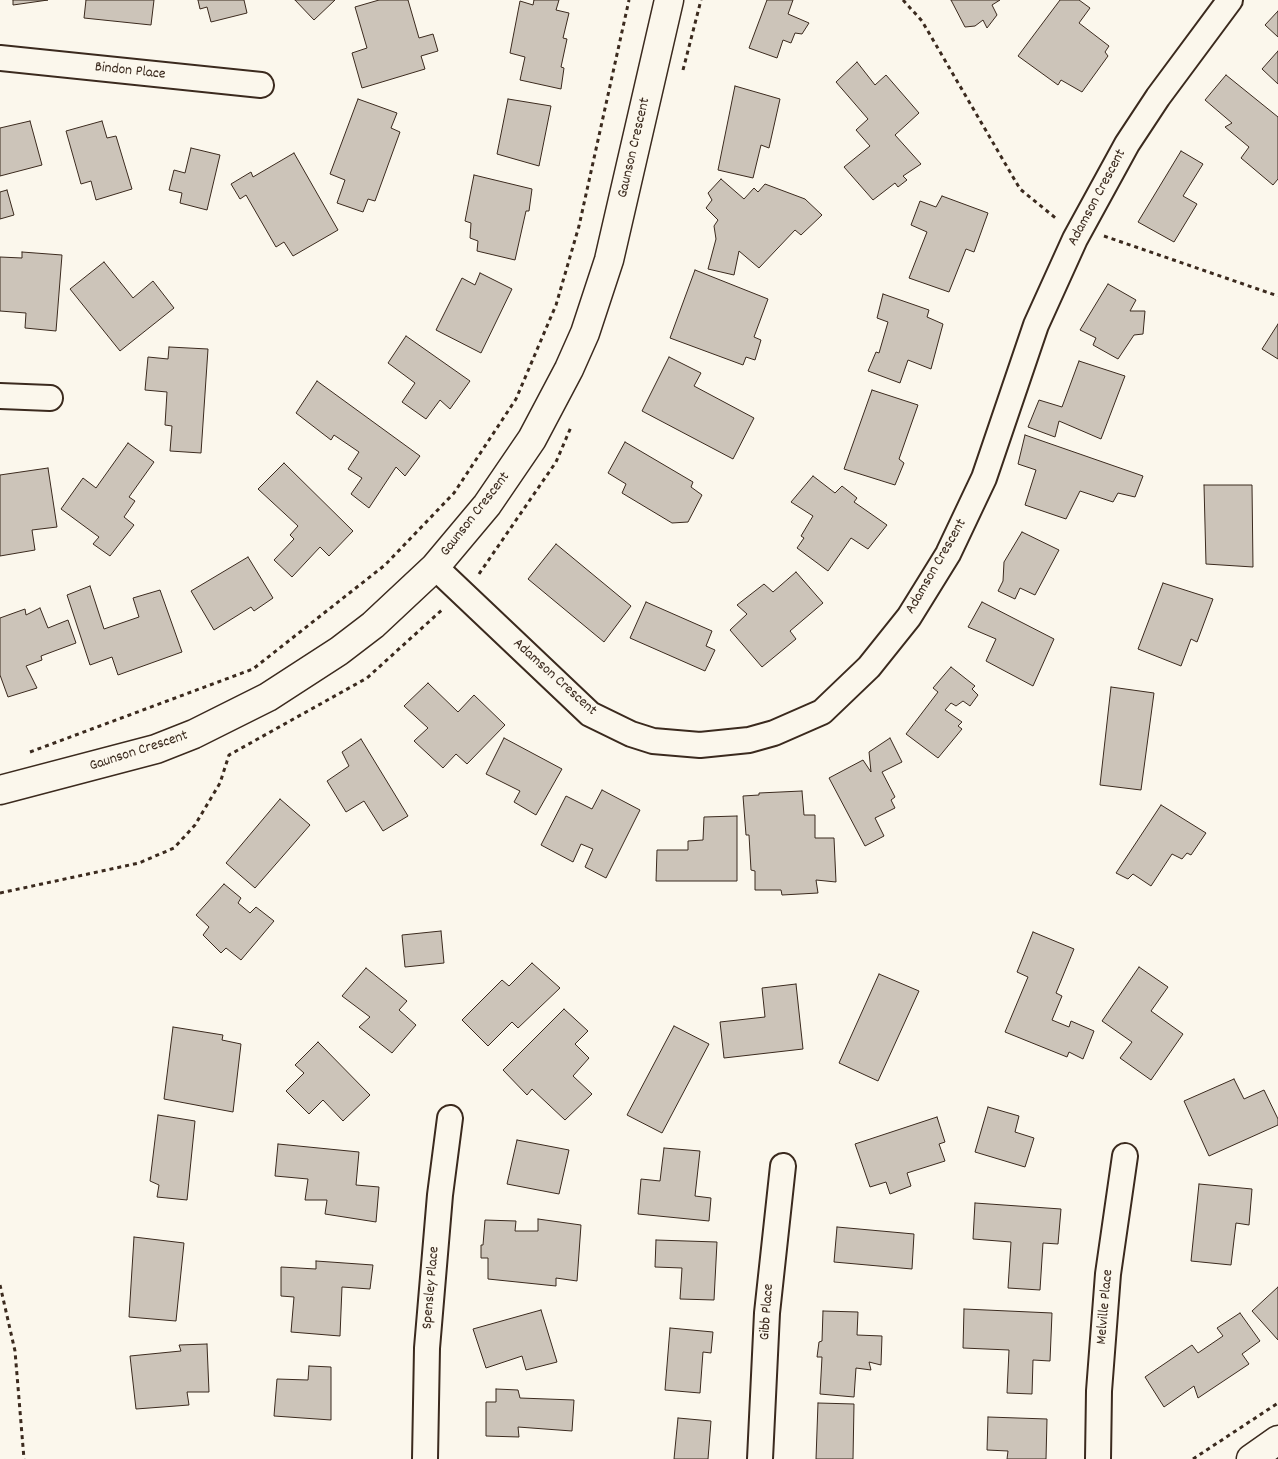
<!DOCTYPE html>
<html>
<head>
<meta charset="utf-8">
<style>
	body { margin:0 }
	canvas { display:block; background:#fbf7ec }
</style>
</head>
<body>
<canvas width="1278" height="1459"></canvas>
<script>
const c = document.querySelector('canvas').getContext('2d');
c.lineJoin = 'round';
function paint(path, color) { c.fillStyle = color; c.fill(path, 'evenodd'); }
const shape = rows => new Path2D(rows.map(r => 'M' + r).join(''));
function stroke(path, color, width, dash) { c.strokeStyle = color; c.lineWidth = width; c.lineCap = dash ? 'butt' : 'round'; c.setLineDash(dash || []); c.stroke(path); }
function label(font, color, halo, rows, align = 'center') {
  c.font = font + ' Dekko,sans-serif'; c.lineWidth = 4; c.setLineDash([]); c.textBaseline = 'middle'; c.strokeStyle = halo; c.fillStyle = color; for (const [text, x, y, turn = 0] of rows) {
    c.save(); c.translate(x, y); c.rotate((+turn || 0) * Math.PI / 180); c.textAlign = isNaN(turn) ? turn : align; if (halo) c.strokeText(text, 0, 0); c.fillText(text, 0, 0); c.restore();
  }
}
const building = shape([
	[13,0,48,0,13,5,13,0],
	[86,0,154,0,151,25,84,18,86,0],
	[198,0,244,0,247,13,211,22,207,7,200,9,198,0],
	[295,0,335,0,314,20,295,0],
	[379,0,408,0,419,38,433,34,438,51,421,56,425,69,362,88,352,53,367,48,355,7,379,0],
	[534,0,559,0,556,10,569,13,563,38,567,39,561,67,564,68,561,89,520,80,525,57,510,53,520,1,533,5,534,0],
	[767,0,793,0,788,14,809,23,802,34,795,33,791,43,783,40,777,58,749,48,767,0],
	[951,0,1000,0,992,5,997,15,987,28,983,20,975,26,965,27,951,0],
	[1060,0,1079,0,1090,8,1079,23,1109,46,1105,52,1108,56,1082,92,1061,80,1058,85,1018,56,1060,0],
	[1278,11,1278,37,1265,25,1278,11],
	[1278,51,1278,84,1262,69,1278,51],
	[857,62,875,85,886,75,919,113,895,135,921,164,903,176,907,180,898,187,895,183,873,200,844,167,870,146,856,130,868,119,836,82,857,62],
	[1226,75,1278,117,1278,179,1273,185,1241,158,1249,147,1225,127,1232,123,1205,100,1226,75],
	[735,86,780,99,769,148,761,145,753,178,718,170,735,86],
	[358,99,397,113,391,128,400,132,375,201,368,199,363,212,337,203,345,180,330,174,358,99],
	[508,99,551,106,539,166,497,154,508,99],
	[30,121,42,165,0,176,0,128,30,121],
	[102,121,107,138,116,136,132,189,96,200,91,181,81,184,66,131,102,121],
	[191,148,220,155,207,210,180,203,182,193,169,190,174,170,185,173,191,148],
	[1181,151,1203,164,1183,196,1197,204,1174,242,1138,222,1181,151],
	[294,153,338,230,293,256,284,242,276,247,246,195,240,199,231,184,251,172,253,177,294,153],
	[474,175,532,189,529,211,526,211,515,260,477,251,478,241,470,238,471,223,465,221,474,175],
	[721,179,744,199,754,188,758,192,765,184,805,199,822,215,801,235,795,230,759,268,739,251,734,275,708,269,716,239,714,226,718,220,706,208,712,200,708,193,721,179],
	[7,190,14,215,0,219,0,192,7,190],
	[942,196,988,213,974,252,966,249,949,292,909,278,927,232,911,225,920,201,936,207,942,196],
	[22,252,62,255,56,331,25,328,26,313,0,311,0,257,22,258,22,252],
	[104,262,133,298,153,281,174,308,120,351,70,289,104,262],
	[695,270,768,299,754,337,761,340,755,360,746,357,743,365,670,338,695,270],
	[480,273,512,289,481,353,436,330,462,278,475,285,480,273],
	[1108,284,1136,300,1130,311,1145,311,1143,334,1134,335,1118,359,1093,345,1096,338,1080,330,1108,284],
	[883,294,929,310,927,317,943,324,931,369,908,360,900,383,868,371,876,352,879,353,888,322,877,318,883,294],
	[1278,324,1278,359,1262,349,1278,324],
	[406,336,470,381,450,409,440,400,426,419,402,402,415,383,388,363,406,336],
	[169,347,208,349,201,453,170,451,172,426,165,425,167,392,145,390,148,357,168,359,169,347],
	[669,357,701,373,694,386,754,418,733,459,642,411,669,357],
	[1079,361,1125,376,1101,439,1059,421,1055,437,1028,427,1039,400,1062,407,1079,361],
	[317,381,420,456,405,476,396,467,369,508,351,494,362,478,348,469,359,452,334,435,331,440,296,413,317,381],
	[872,390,918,405,899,459,904,463,895,485,844,469,872,390],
	[1025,435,1143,476,1135,497,1118,493,1113,502,1080,491,1066,519,1025,505,1036,470,1018,464,1025,435],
	[625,442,693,482,691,487,702,495,688,522,672,523,622,493,626,484,608,473,625,442],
	[128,443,154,462,129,497,135,501,124,517,134,525,110,556,93,544,99,537,61,509,83,478,96,488,128,443],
	[284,463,353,531,329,556,320,547,292,577,274,560,294,539,290,535,298,526,258,489,284,463],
	[48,468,57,527,32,530,35,550,0,556,0,475,48,468],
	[813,476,835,493,842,486,857,498,854,502,887,525,868,549,851,538,828,571,797,548,804,538,801,536,813,516,791,502,813,476],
	[1204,485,1252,485,1253,567,1206,564,1204,485],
	[1022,532,1059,550,1035,595,1020,588,1015,599,998,591,1003,581,1004,562,1022,532],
	[556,544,631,606,604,642,528,579,556,544],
	[248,557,273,598,254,611,251,607,214,630,191,591,248,557],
	[796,572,823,603,790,631,796,639,762,667,730,630,747,614,737,605,764,584,773,592,796,572],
	[1163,583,1213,599,1197,642,1191,639,1181,666,1138,649,1163,583],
	[90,586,104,629,139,617,133,598,160,590,182,652,118,675,112,657,90,665,67,595,90,586],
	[646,602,712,631,706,646,715,650,705,671,630,638,646,602],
	[982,602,1054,639,1033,686,986,661,996,639,968,627,982,602],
	[40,608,48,628,68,620,76,643,41,656,42,660,26,666,37,688,8,697,0,675,0,618,25,609,26,615,40,608],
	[951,667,975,686,972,689,978,695,970,706,963,701,956,706,951,703,945,710,962,722,958,726,962,729,938,758,906,734,938,692,933,688,951,667],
	[428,683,458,712,474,695,505,725,467,764,456,754,443,768,414,741,428,728,404,706,428,683],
	[1111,687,1154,693,1141,790,1100,785,1111,687],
	[504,738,562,769,536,815,514,802,520,791,486,774,504,738],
	[890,738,902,762,882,772,895,797,891,800,895,808,875,818,884,836,865,846,829,778,863,760,871,772,869,752,890,738],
	[361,739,408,816,383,831,364,801,346,812,327,781,349,766,342,752,361,739],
	[602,790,640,810,606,878,585,867,593,849,581,844,573,862,541,845,566,796,592,809,602,790],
	[802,791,804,815,815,815,815,838,834,838,836,882,816,880,818,893,782,895,781,890,755,890,755,871,751,870,749,835,746,835,743,796,759,795,759,793,802,791],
	[280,799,310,825,255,888,226,863,280,799],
	[1161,805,1206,833,1191,855,1187,853,1182,859,1172,854,1151,886,1133,874,1128,879,1116,873,1161,805],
	[737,816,737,881,656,881,657,850,688,850,688,841,703,840,704,817,737,816],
	[224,884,241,898,238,903,250,913,256,907,274,921,241,960,226,948,221,953,203,935,209,927,196,915,224,884],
	[441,931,444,963,405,967,402,935,441,931],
	[1033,932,1074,949,1056,993,1062,996,1052,1020,1069,1027,1071,1021,1094,1031,1083,1059,1069,1052,1067,1057,1005,1032,1028,977,1017,972,1033,932],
	[532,963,560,988,518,1028,512,1022,488,1046,462,1020,502,980,509,986,532,963],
	[1139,967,1168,987,1151,1011,1183,1034,1151,1080,1120,1058,1132,1042,1102,1021,1139,967],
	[366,968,407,1001,399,1010,416,1025,392,1053,359,1027,370,1017,342,996,366,968],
	[879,974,919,991,878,1081,839,1063,879,974],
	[796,984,803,1049,724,1058,720,1022,765,1017,762,988,796,984],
	[564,1009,588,1031,575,1044,589,1058,573,1076,592,1094,565,1120,532,1089,527,1095,503,1070,564,1009],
	[674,1026,709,1044,662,1133,627,1115,674,1026],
	[173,1027,223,1035,222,1040,241,1044,233,1112,164,1099,173,1027],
	[318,1042,370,1095,343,1121,323,1100,309,1114,286,1091,304,1073,295,1065,318,1042],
	[1234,1079,1244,1099,1264,1090,1278,1119,1278,1125,1209,1156,1184,1101,1234,1079],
	[988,1107,1019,1116,1015,1132,1034,1138,1025,1167,975,1152,988,1107],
	[158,1115,195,1121,187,1200,157,1197,159,1185,150,1181,158,1115],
	[937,1117,945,1142,939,1144,945,1161,907,1173,911,1186,890,1194,886,1182,870,1187,855,1144,937,1117],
	[517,1140,569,1150,559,1194,507,1184,517,1140],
	[278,1144,359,1152,356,1185,379,1187,376,1222,325,1214,327,1200,305,1200,308,1179,275,1176,278,1144],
	[664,1148,700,1151,695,1196,711,1198,709,1221,638,1214,641,1179,660,1181,664,1148],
	[1199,1184,1252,1189,1249,1225,1236,1223,1231,1265,1191,1261,1199,1184],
	[975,1203,1061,1209,1058,1244,1043,1243,1040,1290,1008,1288,1011,1242,973,1239,975,1203],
	[538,1219,581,1225,577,1281,556,1278,556,1286,488,1279,488,1258,481,1258,481,1245,483,1245,485,1220,516,1221,515,1231,538,1231,538,1219],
	[837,1227,914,1234,912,1269,834,1262,837,1227],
	[134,1237,184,1243,176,1321,129,1317,134,1237],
	[656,1240,717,1242,714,1300,680,1299,682,1268,655,1267,656,1240],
	[316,1261,373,1265,370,1289,342,1287,340,1336,291,1332,294,1297,281,1296,281,1267,316,1269,316,1261],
	[1278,1287,1278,1340,1252,1311,1278,1287],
	[964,1309,1052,1313,1050,1361,1033,1360,1032,1394,1007,1393,1009,1350,963,1348,964,1309],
	[541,1310,557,1362,526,1370,522,1356,486,1368,473,1329,541,1310],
	[823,1311,858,1312,857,1335,882,1336,881,1365,869,1362,871,1370,856,1368,854,1397,820,1394,822,1357,817,1357,819,1342,822,1341,823,1311],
	[1240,1313,1260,1341,1242,1354,1249,1364,1198,1398,1194,1386,1164,1407,1145,1377,1192,1345,1198,1353,1223,1336,1217,1328,1240,1313],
	[670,1328,713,1332,711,1353,703,1352,700,1393,665,1390,670,1328],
	[207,1344,209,1392,187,1392,189,1405,136,1409,130,1356,181,1351,179,1345,207,1344],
	[309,1366,331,1367,331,1420,274,1416,277,1379,308,1380,309,1366],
	[496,1389,518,1390,520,1398,574,1400,572,1431,518,1427,519,1437,486,1436,486,1402,496,1402,496,1389],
	[818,1403,854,1404,853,1459,816,1459,818,1403],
	[988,1417,1047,1419,1046,1459,1007,1459,1008,1451,987,1450,988,1417],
	[678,1418,711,1421,708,1459,674,1459,678,1418]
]);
const path = shape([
	[903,0,922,21,1020,189,1058,220],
	[683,70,701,0],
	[1104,236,1278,296],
	[479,574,556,462,571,427],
	[30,752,253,669,385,565,454,493,516,399,556,305,579,226,629,0],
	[0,893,139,863,174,848,195,825,220,783,229,755,367,678,444,608],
	[0,1285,15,1351,24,1459],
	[1193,1459,1278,1403]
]);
const minor = shape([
	[0,58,261,85],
	[0,396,50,398],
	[435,567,590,714,631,734,653,741,700,745,749,740,774,733,822,712,869,667,909,617,948,554,984,478,1036,325,1075,239,1127,144,1158,97,1230,0],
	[425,1459,427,1348,440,1195,450,1118],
	[760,1459,767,1313,783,1166],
	[1098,1459,1099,1391,1108,1274,1125,1156]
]);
const tertiary = shape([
	[0,790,156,749,194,734,268,697,339,651,373,625,435,567,487,505,532,439,569,369,585,333,609,260,669,0],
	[1251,1459,1278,1440]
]);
const streetNames = [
	["Bindon Place",130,72,6],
	["Gaunson Crescent",635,148,-77],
	["Adamson Crescent",1098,198,-62],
	["Gaunson Crescent",476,515,-52],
	["Adamson Crescent",937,567,-60],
	["Adamson Crescent",554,678,42],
	["Gaunson Crescent",139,752,-18],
	["Spensley Place",432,1288,-85],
	["Melville Place",1106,1307,-85],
	["Gibb Place",768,1312,-86]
];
paint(building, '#ccc4b9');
stroke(building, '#3b2a1e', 1);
stroke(minor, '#3b2a1e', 28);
stroke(tertiary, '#3b2a1e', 31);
stroke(path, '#3b2a1e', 3, [4, 4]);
stroke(minor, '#fbf7ec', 24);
stroke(tertiary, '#fbf7ec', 28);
label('15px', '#3b2a1e', '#fbf7ec', streetNames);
</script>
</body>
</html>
